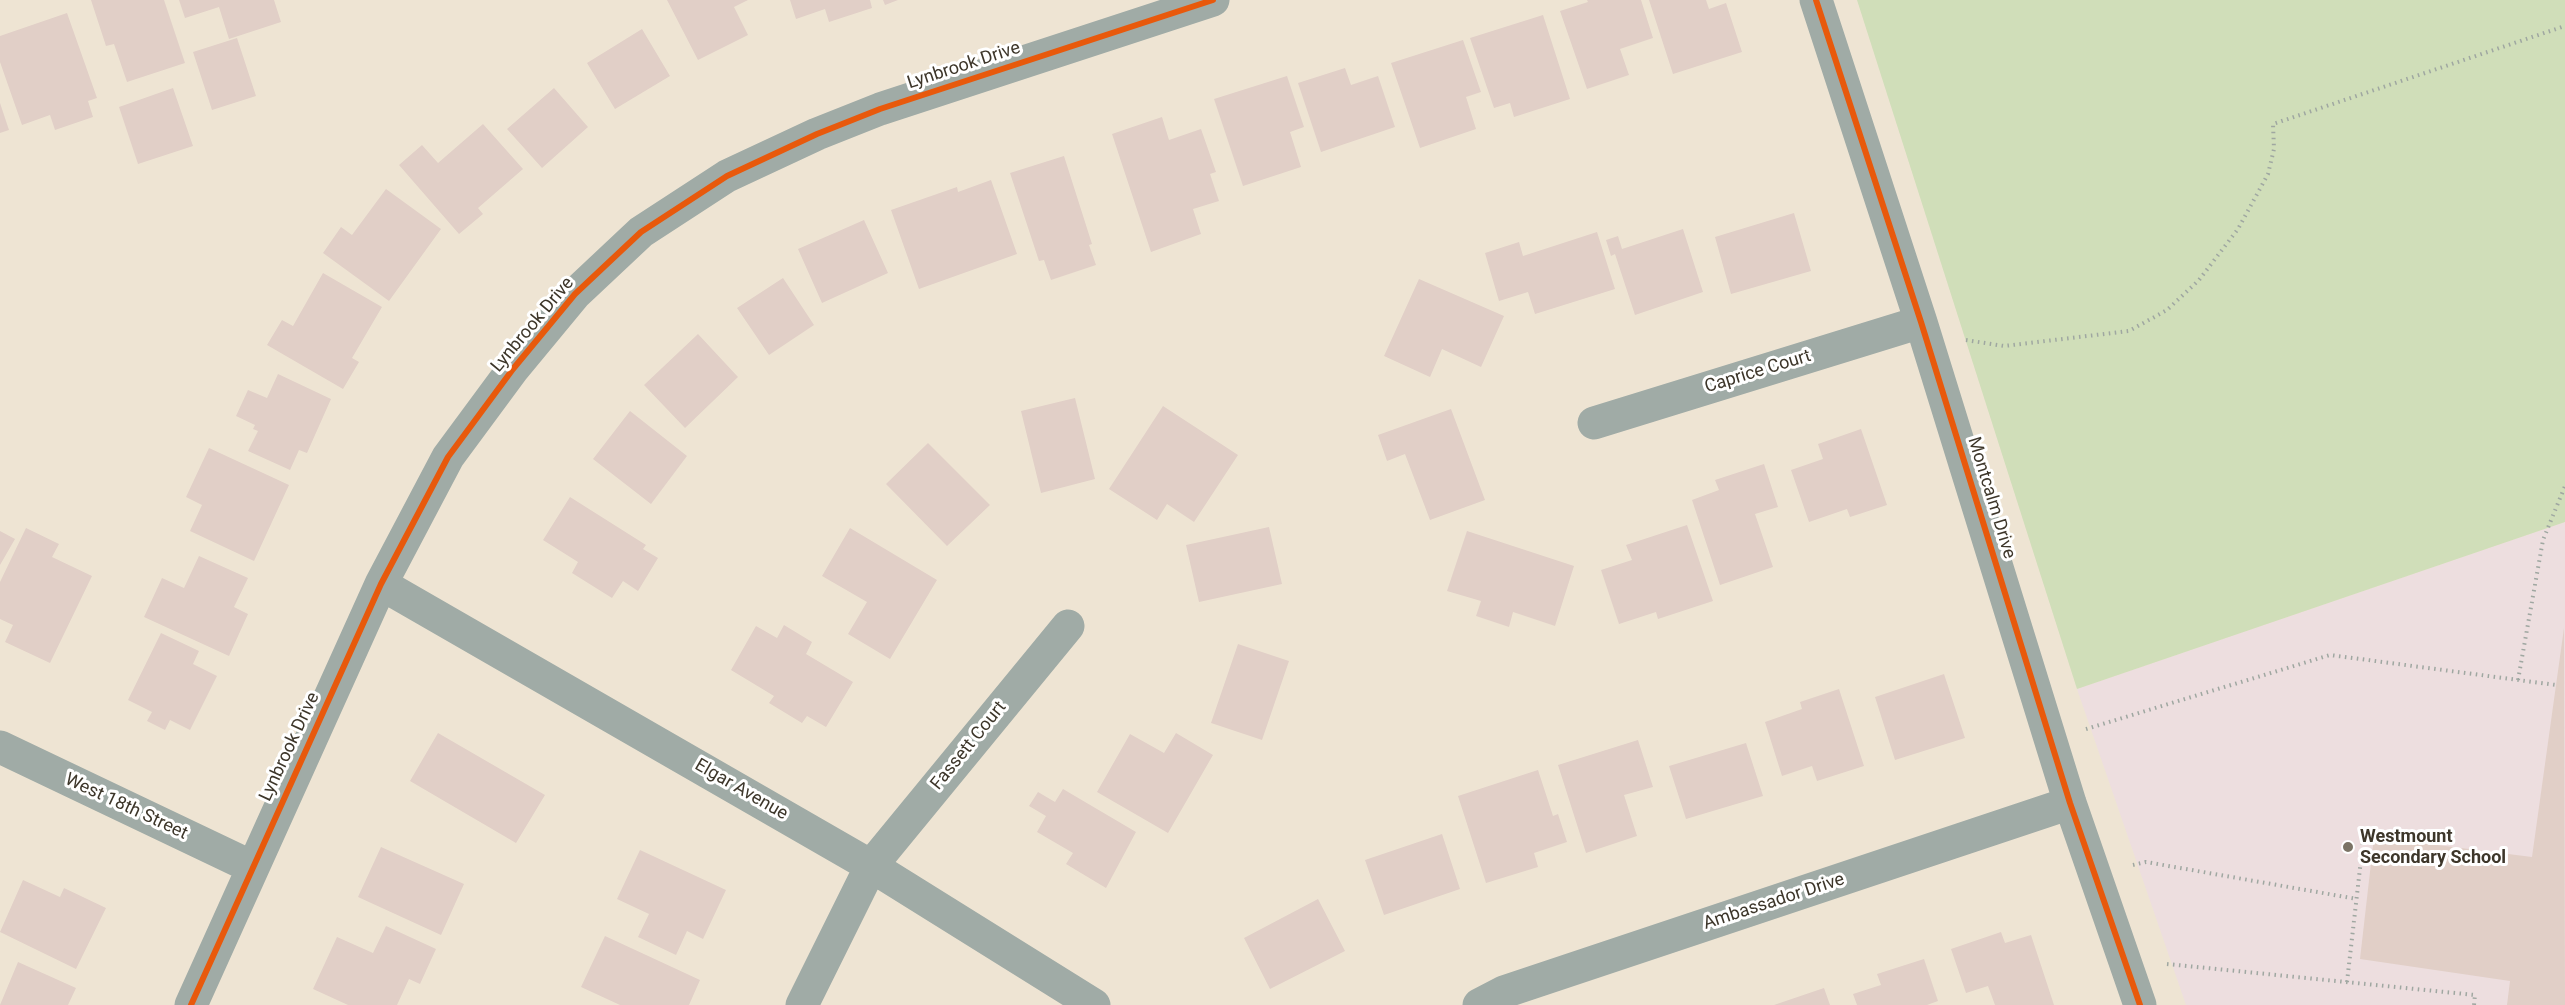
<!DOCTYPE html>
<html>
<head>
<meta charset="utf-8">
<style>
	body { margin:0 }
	canvas { display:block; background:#eee4d3 }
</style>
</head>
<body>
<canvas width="2565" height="1005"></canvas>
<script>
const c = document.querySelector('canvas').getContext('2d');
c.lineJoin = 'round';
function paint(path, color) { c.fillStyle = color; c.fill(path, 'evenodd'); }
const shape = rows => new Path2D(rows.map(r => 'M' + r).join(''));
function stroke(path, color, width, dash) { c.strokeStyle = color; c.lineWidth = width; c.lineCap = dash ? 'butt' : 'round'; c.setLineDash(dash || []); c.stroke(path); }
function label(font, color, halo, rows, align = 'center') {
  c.font = font + ' Roboto,sans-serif'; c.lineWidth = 6; c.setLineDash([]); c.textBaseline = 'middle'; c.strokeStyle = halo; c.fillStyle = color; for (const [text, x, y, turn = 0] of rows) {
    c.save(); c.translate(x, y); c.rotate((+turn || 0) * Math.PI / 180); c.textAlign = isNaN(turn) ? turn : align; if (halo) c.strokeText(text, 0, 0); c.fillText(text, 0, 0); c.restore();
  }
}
const education = shape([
	[2565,522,2565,1005,2186,1005,2077,689]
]);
const green = shape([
	[1857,0,2565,0,2565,522,2077,689]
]);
const building = shape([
	[91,0,164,0,185,63,127,82,114,44,106,46],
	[179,0,274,0,281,22,229,39,219,7,185,18],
	[667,0,748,0,734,7,748,35,698,60],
	[790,0,870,0,872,8,829,22,825,9,796,19],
	[883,0,898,0,885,5],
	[1587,0,1641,0,1653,38,1620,49,1629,75,1587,89,1560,11,1588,2],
	[1649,0,1706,0,1709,9,1726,3,1742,52,1673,74],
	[67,13,97,98,88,101,93,117,55,130,50,115,22,125,0,62,0,36],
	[1543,15,1570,99,1514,117,1510,103,1494,108,1470,38],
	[642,29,670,76,615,109,587,63],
	[237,38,256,96,212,110,193,52],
	[1463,40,1481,92,1466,97,1476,129,1420,148,1391,63],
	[1345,68,1351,85,1378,76,1395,127,1321,152,1298,83],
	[1287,76,1304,127,1290,132,1301,167,1243,186,1214,99],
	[173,88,193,146,138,164,119,107],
	[554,88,588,127,542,168,507,129],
	[0,103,9,130,0,133],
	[1162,117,1169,140,1201,129,1216,172,1210,174,1219,201,1193,209,1201,234,1151,252,1112,134],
	[483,124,523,169,478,208,483,214,459,234,399,165,422,145,438,163],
	[1064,156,1092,244,1089,245,1096,265,1051,280,1044,260,1039,261,1010,173],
	[991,180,1017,254,919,289,891,210,957,187,958,192],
	[386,189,441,229,389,301,323,253,341,227,352,235],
	[1794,213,1811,271,1731,294,1715,237],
	[864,220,888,273,822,303,798,249],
	[1683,229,1703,292,1635,315,1615,254,1611,256,1606,240,1618,236,1622,249],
	[1597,232,1615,289,1535,314,1528,292,1499,301,1485,253,1519,242,1523,256],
	[323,273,382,307,352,358,359,362,343,389,267,345,282,320,293,326],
	[783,278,814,325,769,355,737,308],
	[1419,279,1504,316,1481,367,1442,349,1430,377,1384,356],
	[698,334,738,377,685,428,644,385],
	[278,374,331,399,307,453,299,450,290,470,248,451,258,431,253,429,255,425,236,416,248,390,267,398],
	[1075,398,1095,479,1041,493,1021,411],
	[1163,406,1238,455,1194,522,1167,504,1157,520,1109,489],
	[1451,409,1485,500,1430,520,1405,454,1387,461,1378,435],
	[630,411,687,456,651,504,593,459],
	[1861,429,1887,505,1850,517,1847,509,1809,522,1791,470,1823,459,1818,444],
	[928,443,990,505,947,546,886,484],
	[209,448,289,485,254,561,190,531,202,505,186,497],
	[1764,464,1778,507,1755,514,1773,567,1720,585,1692,500,1719,490,1715,480],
	[570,497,646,545,643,549,658,558,638,591,623,581,612,598,572,573,578,562,543,540],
	[1687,525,1713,601,1658,619,1656,612,1619,624,1601,570,1632,560,1626,545],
	[1269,527,1282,584,1199,602,1186,545],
	[26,528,59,544,52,557,92,576,50,663,5,642,13,625,0,619,0,582],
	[850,528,937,580,890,659,848,634,867,602,822,576],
	[0,531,15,539,0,565],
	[1467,531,1574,566,1555,626,1513,612,1509,627,1476,616,1481,601,1447,591],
	[199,556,248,578,234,607,248,614,229,656,144,617,162,578,184,588],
	[784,625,812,642,806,654,853,682,826,727,807,716,802,723,769,703,774,696,731,670,756,626,777,638],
	[2564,628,2565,1005,2507,1005,2510,981,2360,959,2374,837,2532,857],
	[161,633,199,651,193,664,217,676,190,730,170,720,165,730,147,721,152,712,128,700],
	[1238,644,1289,661,1262,740,1211,723],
	[1944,674,1965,738,1895,760,1875,697],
	[1839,689,1864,766,1817,781,1812,766,1782,776,1765,722,1802,709,1800,702],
	[438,733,545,795,516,843,410,781],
	[1176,733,1213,755,1168,833,1097,792,1130,734,1164,753],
	[1638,740,1653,787,1624,795,1637,836,1586,853,1558,765],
	[1746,743,1763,796,1686,819,1669,766],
	[1538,770,1553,816,1558,814,1567,842,1534,853,1538,867,1486,883,1458,796],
	[1063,789,1136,832,1106,888,1066,864,1073,853,1037,832,1046,816,1029,806,1038,792,1055,802],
	[1442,834,1460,889,1384,915,1365,860],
	[381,847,464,884,441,935,358,897],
	[640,850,726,890,703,939,687,931,676,955,638,937,649,914,617,899],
	[23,880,60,897,64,888,106,908,76,969,0,932],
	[1318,899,1345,951,1270,989,1244,938],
	[386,926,436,949,420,984,409,979,397,1005,348,1005,313,989,337,937,373,953],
	[2001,932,2005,943,2031,935,2054,1005,1995,1005,1988,986,1966,993,1951,949],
	[605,936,700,980,689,1005,620,1005,581,987],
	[1924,959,1938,1001,1927,1005,1857,1005,1853,994,1881,985,1877,974],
	[18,962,76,988,68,1005,0,1005],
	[1824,988,1830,1005,1774,1005]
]);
const path = shape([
	[1966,340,2004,346,2129,331,2167,310,2199,280,2238,229,2268,174,2274,149,2273,124,2565,26],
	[2518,680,2543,540,2565,486],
	[2086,729,2330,655,2556,685],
	[2133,865,2146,862,2357,899],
	[2167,964,2475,995,2474,1005],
	[2347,982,2363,842]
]);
const street = shape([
	[1816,0,1921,322,2070,803,2140,1005],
	[1594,423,1921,322],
	[381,584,871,866,1094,1005],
	[0,747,252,867],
	[191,1005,381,584,448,457,513,369,575,294,641,232,727,176,817,134,880,109,1213,0],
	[802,1005,871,866,1068,626],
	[1479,1005,1504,992,2070,803]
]);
const cycleway = shape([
	[1816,0,1921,322,2070,803,2140,1005],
	[191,1005,381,584,448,457,513,369,575,294,641,232,727,176,817,134,880,109,1213,0]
]);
const markers = [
	[2348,847,6,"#7b7365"]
];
const streetNames = [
	["Lynbrook Drive",964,66,-18],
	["Lynbrook Drive",533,325,-50],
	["Caprice Court",1758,372,-17],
	["Montcalm Drive",1991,498,73],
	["Fassett Court",969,746,-51],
	["Lynbrook Drive",290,747,-65],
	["Elgar Avenue",741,790,30],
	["West 18th Street",126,807,25],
	["Ambassador Drive",1774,902,-18]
];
const poiNames = [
	["Westmount",2360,837],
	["Secondary School",2360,858]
];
paint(education, '#eddedf');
paint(green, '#d0deb9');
paint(building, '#e1cfc7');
stroke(path, '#9fa7a1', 4, [1.5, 4.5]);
stroke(street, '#a0aba6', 33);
stroke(cycleway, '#e8590c', 6);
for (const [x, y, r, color] of markers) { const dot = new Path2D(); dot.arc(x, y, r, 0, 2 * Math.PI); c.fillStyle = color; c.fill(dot); stroke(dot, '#fff', 2); }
label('18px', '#3d362a', '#fff', streetNames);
label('bold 18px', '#3d362a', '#fff', poiNames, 'left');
</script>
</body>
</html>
